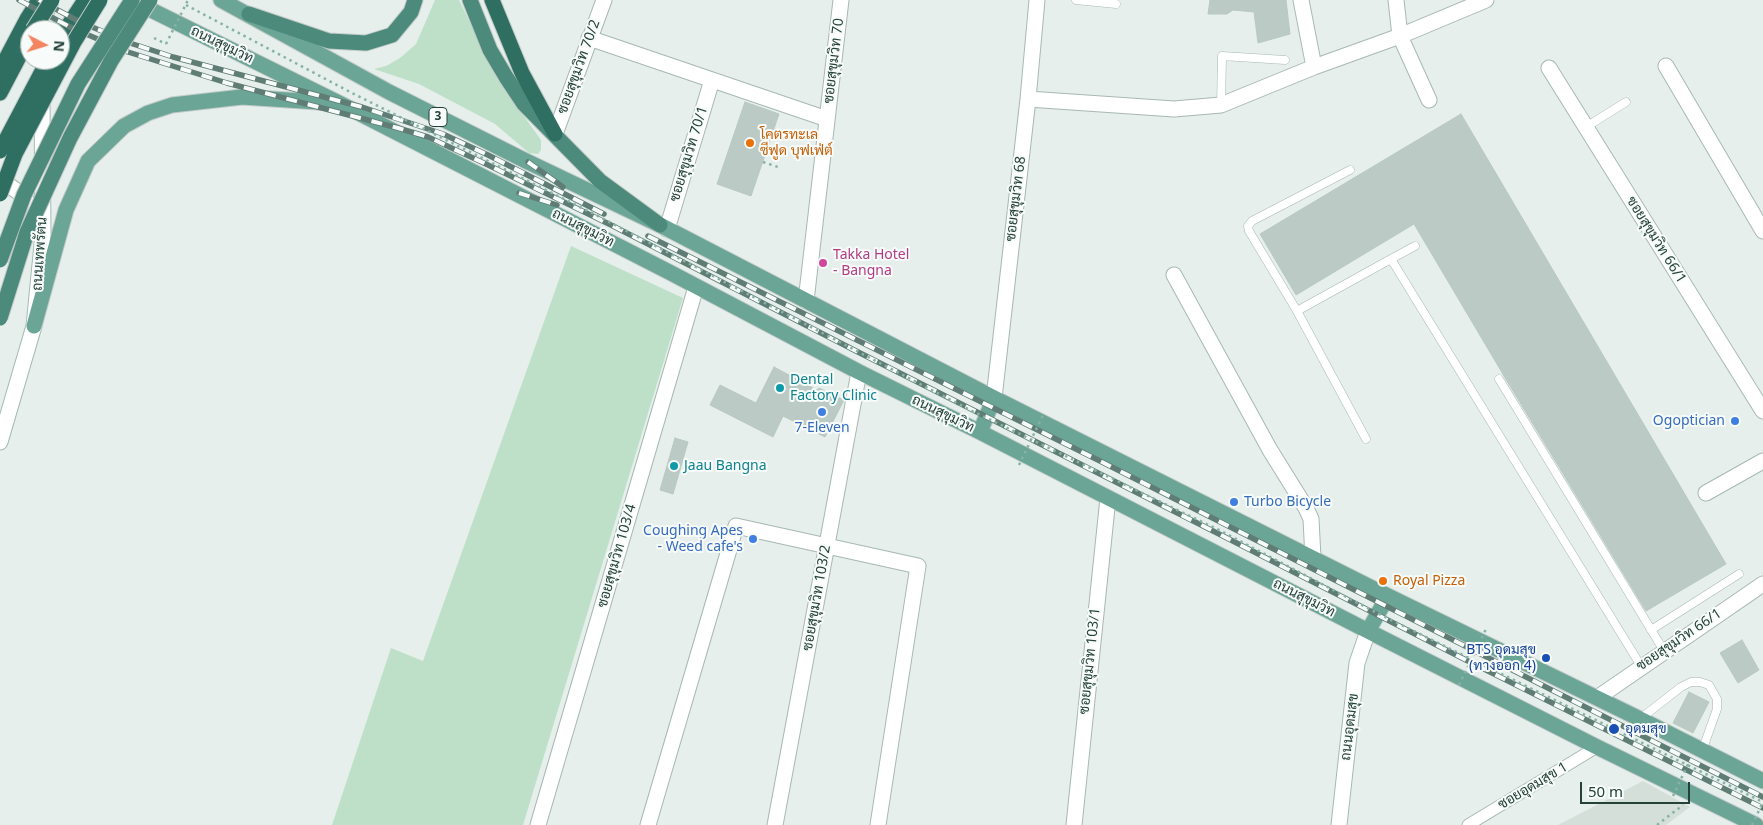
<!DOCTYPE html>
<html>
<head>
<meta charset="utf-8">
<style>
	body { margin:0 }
	#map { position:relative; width:1763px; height:825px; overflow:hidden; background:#e6efeb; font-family:"Noto Sans",sans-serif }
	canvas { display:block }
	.north { position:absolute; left:20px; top:20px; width:50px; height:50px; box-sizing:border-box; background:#f7fbf9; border:1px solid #a3b1ad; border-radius:50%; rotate:95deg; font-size:14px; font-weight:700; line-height:20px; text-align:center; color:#24423a }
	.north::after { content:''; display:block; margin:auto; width:18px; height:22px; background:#f4845f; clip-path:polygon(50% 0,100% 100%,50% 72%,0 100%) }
	.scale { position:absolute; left:1580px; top:782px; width:110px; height:22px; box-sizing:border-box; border:2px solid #24423a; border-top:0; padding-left:6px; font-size:15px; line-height:18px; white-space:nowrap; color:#24423a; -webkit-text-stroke:4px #f7fbf9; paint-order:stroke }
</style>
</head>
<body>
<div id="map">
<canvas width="1763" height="825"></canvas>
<div class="north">N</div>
<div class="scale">50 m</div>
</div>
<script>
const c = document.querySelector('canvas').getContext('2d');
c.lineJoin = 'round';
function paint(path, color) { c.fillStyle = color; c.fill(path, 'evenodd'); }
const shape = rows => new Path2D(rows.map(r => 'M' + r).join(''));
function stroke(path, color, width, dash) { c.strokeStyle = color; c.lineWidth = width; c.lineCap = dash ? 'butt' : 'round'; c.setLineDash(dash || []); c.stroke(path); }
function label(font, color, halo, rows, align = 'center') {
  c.font = font + ' "Noto Sans",Sarabun,sans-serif'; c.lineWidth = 4; c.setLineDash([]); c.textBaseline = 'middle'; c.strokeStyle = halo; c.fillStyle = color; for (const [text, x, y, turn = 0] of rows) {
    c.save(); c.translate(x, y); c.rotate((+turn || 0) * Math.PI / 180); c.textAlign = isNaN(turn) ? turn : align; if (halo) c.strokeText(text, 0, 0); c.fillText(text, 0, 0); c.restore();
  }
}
const built = shape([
	[1643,781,1690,807,1666,825,1558,825]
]);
const green = shape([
	[435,0,459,0,498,80,541,140,541,150,538,154,529,153,495,124,419,84,374,69,386,66,400,58,416,44],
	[571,246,683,298,523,825,332,825,391,648,423,661]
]);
const building = shape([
	[1210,0,1286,0,1290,34,1258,43,1254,12,1233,10,1227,14,1208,14,1210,0],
	[745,102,779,114,751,196,717,184,745,102],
	[1461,114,1726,564,1646,611,1507,381,1414,224,1296,295,1260,234,1461,114],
	[774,367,817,390,819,388,844,400,825,437,783,416,773,437,710,405,720,385,756,403,774,367],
	[675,438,688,442,673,494,660,490,675,438],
	[1742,640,1759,670,1738,683,1720,653,1742,640],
	[1689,692,1709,702,1693,733,1673,723,1689,692]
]);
const path = shape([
	[154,38,166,44],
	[763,162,778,167],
	[1657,825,1683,805]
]);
const service = shape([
	[1076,0,1116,4],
	[1221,105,1222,56,1285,60],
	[1586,127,1626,102],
	[1391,259,1415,246],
	[1297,311,1249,231,1248,226,1252,221,1350,170],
	[1499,379,1664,651],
	[1366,439,1297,311,1391,259,1641,666],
	[1651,630,1739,574],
	[1640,719,1681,687,1691,682,1700,682,1709,685,1717,699,1717,709,1702,751]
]);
const pedestrian = shape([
	[1468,825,1597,747]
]);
const minor = shape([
	[1301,0,1314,67],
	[1396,0,1400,36,1429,100],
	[589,38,827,119],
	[1666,66,1763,231],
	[1549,68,1763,411],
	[1028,99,1174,109,1221,105,1314,67,1400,36,1486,0],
	[555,134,604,0],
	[667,229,712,80],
	[1174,275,1270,450,1306,508,1311,519,1313,558],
	[806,301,841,0],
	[994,398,1028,99,1037,0],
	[1706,493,1763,461],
	[1597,698,1763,584],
	[538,825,696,287],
	[648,825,736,526,918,566,878,825],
	[775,825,859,372],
	[1074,825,1108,498]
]);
const secondary = shape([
	[44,30,47,6],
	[0,179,24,196,39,226],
	[0,442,34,326,43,234,42,99],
	[1339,825,1357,663,1368,631]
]);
const primary = shape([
	[221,0,389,92,526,161,660,225,994,398,1388,596,1640,719,1763,781],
	[135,2,341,104,671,273,859,372,980,432,1368,631,1597,747,1756,825],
	[34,326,66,210,88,161,124,126,148,113,172,105,242,97,333,103],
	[980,432,994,398],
	[1368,631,1388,596]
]);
const trunk = shape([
	[470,0,490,50,506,77,524,104,600,181,660,225],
	[249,14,329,41,366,43,392,35,411,12,415,0]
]);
const motorway = shape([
	[492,0,522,73,555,134],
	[60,38,85,0],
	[0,70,27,19,39,0],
	[0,93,30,36]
]);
const rail = shape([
	[19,0,72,28,128,52,227,83,398,128,428,137,486,164,613,226,856,351,1223,536,1462,658,1763,808],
	[39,0,80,22,133,44,173,57,362,107,443,134,488,155,604,214],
	[528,162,563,187],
	[519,193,557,205],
	[648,236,1102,462,1763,797]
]);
const pathBridge = shape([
	[186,5,352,93,596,215,970,410,1219,530,1377,613,1763,802],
	[166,44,188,0],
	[1019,465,1043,415],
	[1459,685,1487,627],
	[1673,796,1688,764],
	[1752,825,1763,802]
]);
const trunkBridge = shape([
	[0,260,24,195,78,84,132,0],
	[0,318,27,232,70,138,111,61,150,0]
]);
const motorwayBridge = shape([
	[33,30,52,0],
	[0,151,48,60],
	[0,194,15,154,74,42,100,0]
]);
const markers = [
	[750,143,5,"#e8710a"],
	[823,263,5,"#d1479c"],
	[780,388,5,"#0f9aa8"],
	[822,412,5,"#3f7fe0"],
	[1735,421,5,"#3f7fe0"],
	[674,466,5,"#0f9aa8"],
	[1234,502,5,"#3f7fe0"],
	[753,539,5,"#3f7fe0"],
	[1383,581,5,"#e8710a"],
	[1546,658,5,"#1a4fb4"],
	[1614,729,6,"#1a4fb4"]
];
const shields = [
	[438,117,18]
];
const shieldNames = [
	["3",438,117]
];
const streetNames = [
	["ถนนสุขุมวิท",222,45,26],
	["ซอยสุขุมวิท 70",834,61,-83],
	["ซอยสุขุมวิท 70/2",579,67,-70],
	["ซอยสุขุมวิท 70/1",689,154,-73],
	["ซอยสุขุมวิท 68",1016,199,-83],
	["ถนนสุขุมวิท",583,228,27],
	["ซอยสุขุมวิท 66/1",1656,240,58],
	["ถนนเทพรัตน",40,254,-86],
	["ถนนสุขุมวิท",943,414,26],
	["ซอยสุขุมวิท 103/4",617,556,-74],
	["ซอยสุขุมวิท 103/2",817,598,-80],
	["ถนนสุขุมวิท",1304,598,27],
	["ซอยสุขุมวิท 66/1",1679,640,-34],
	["ซอยสุขุมวิท 103/1",1090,661,-84],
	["ถนนอุดมสุข",1350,727,-83],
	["ซอยอุดมสุข 1",1533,786,-31]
];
const foodNames = [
	["โคตรทะเล",760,135],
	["ซีฟูด บุฟเฟ่ต์",760,151],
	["Royal Pizza",1393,581]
];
const hotelNames = [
	["Takka Hotel",833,255],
	["- Bangna",833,271]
];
const cultureNames = [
	["Dental",790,380],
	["Factory Clinic",790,396],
	["Jaau Bangna",684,466]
];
const shopNames = [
	["Ogoptician",1725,421],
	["7-Eleven",822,428,"center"],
	["Turbo Bicycle",1244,502,"left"],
	["Coughing Apes",743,531],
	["- Weed cafe's",743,547]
];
const transitNames = [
	["BTS อุดมสุข",1536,650],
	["(ทางออก 4)",1536,666],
	["อุดมสุข",1625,729,"left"]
];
paint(built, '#d4dfda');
paint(green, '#bfe0c8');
paint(building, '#bbcac4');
stroke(building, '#b8c9c2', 1);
stroke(service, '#a8b8b2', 9);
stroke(pedestrian, '#a8b8b2', 13);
stroke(minor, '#a8b8b2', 17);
stroke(secondary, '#a4bbb3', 17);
stroke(primary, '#c2cac8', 17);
stroke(trunk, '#c2cac8', 17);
stroke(motorway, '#c2cac8', 17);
stroke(path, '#86b3a5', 2.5, [2.5, 4]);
stroke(service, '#fff', 8);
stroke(pedestrian, '#fff', 11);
stroke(minor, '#fff', 15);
stroke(secondary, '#fff', 15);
stroke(primary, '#6aa596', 15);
stroke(trunk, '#4c8a7c', 15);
stroke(motorway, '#2f6f62', 15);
stroke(rail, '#5f7d75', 5.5);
stroke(rail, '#f7fbf9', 4, [11]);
stroke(trunkBridge, '#c2cac8', 17, []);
stroke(motorwayBridge, '#c2cac8', 17, []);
stroke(pathBridge, '#86b3a5', 2.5, [2.5, 4]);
stroke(trunkBridge, '#4c8a7c', 15);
stroke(motorwayBridge, '#2f6f62', 15);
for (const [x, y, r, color] of markers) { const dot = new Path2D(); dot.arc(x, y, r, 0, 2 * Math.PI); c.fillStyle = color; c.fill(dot); stroke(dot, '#f7fbf9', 2); }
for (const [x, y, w] of shields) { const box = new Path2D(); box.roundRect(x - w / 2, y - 9.5, w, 19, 4); c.fillStyle = '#f7fbf9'; c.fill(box); stroke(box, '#24423a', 1); }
label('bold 12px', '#24423a', null, shieldNames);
label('14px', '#24423a', '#f7fbf9', streetNames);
label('14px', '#c56008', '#f7fbf9', foodNames, 'left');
label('14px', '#b23c85', '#f7fbf9', hotelNames, 'left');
label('14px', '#0d838f', '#f7fbf9', cultureNames, 'left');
label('14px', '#366cbe', '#f7fbf9', shopNames, 'right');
label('14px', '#164399', '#f7fbf9', transitNames, 'right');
</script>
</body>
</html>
